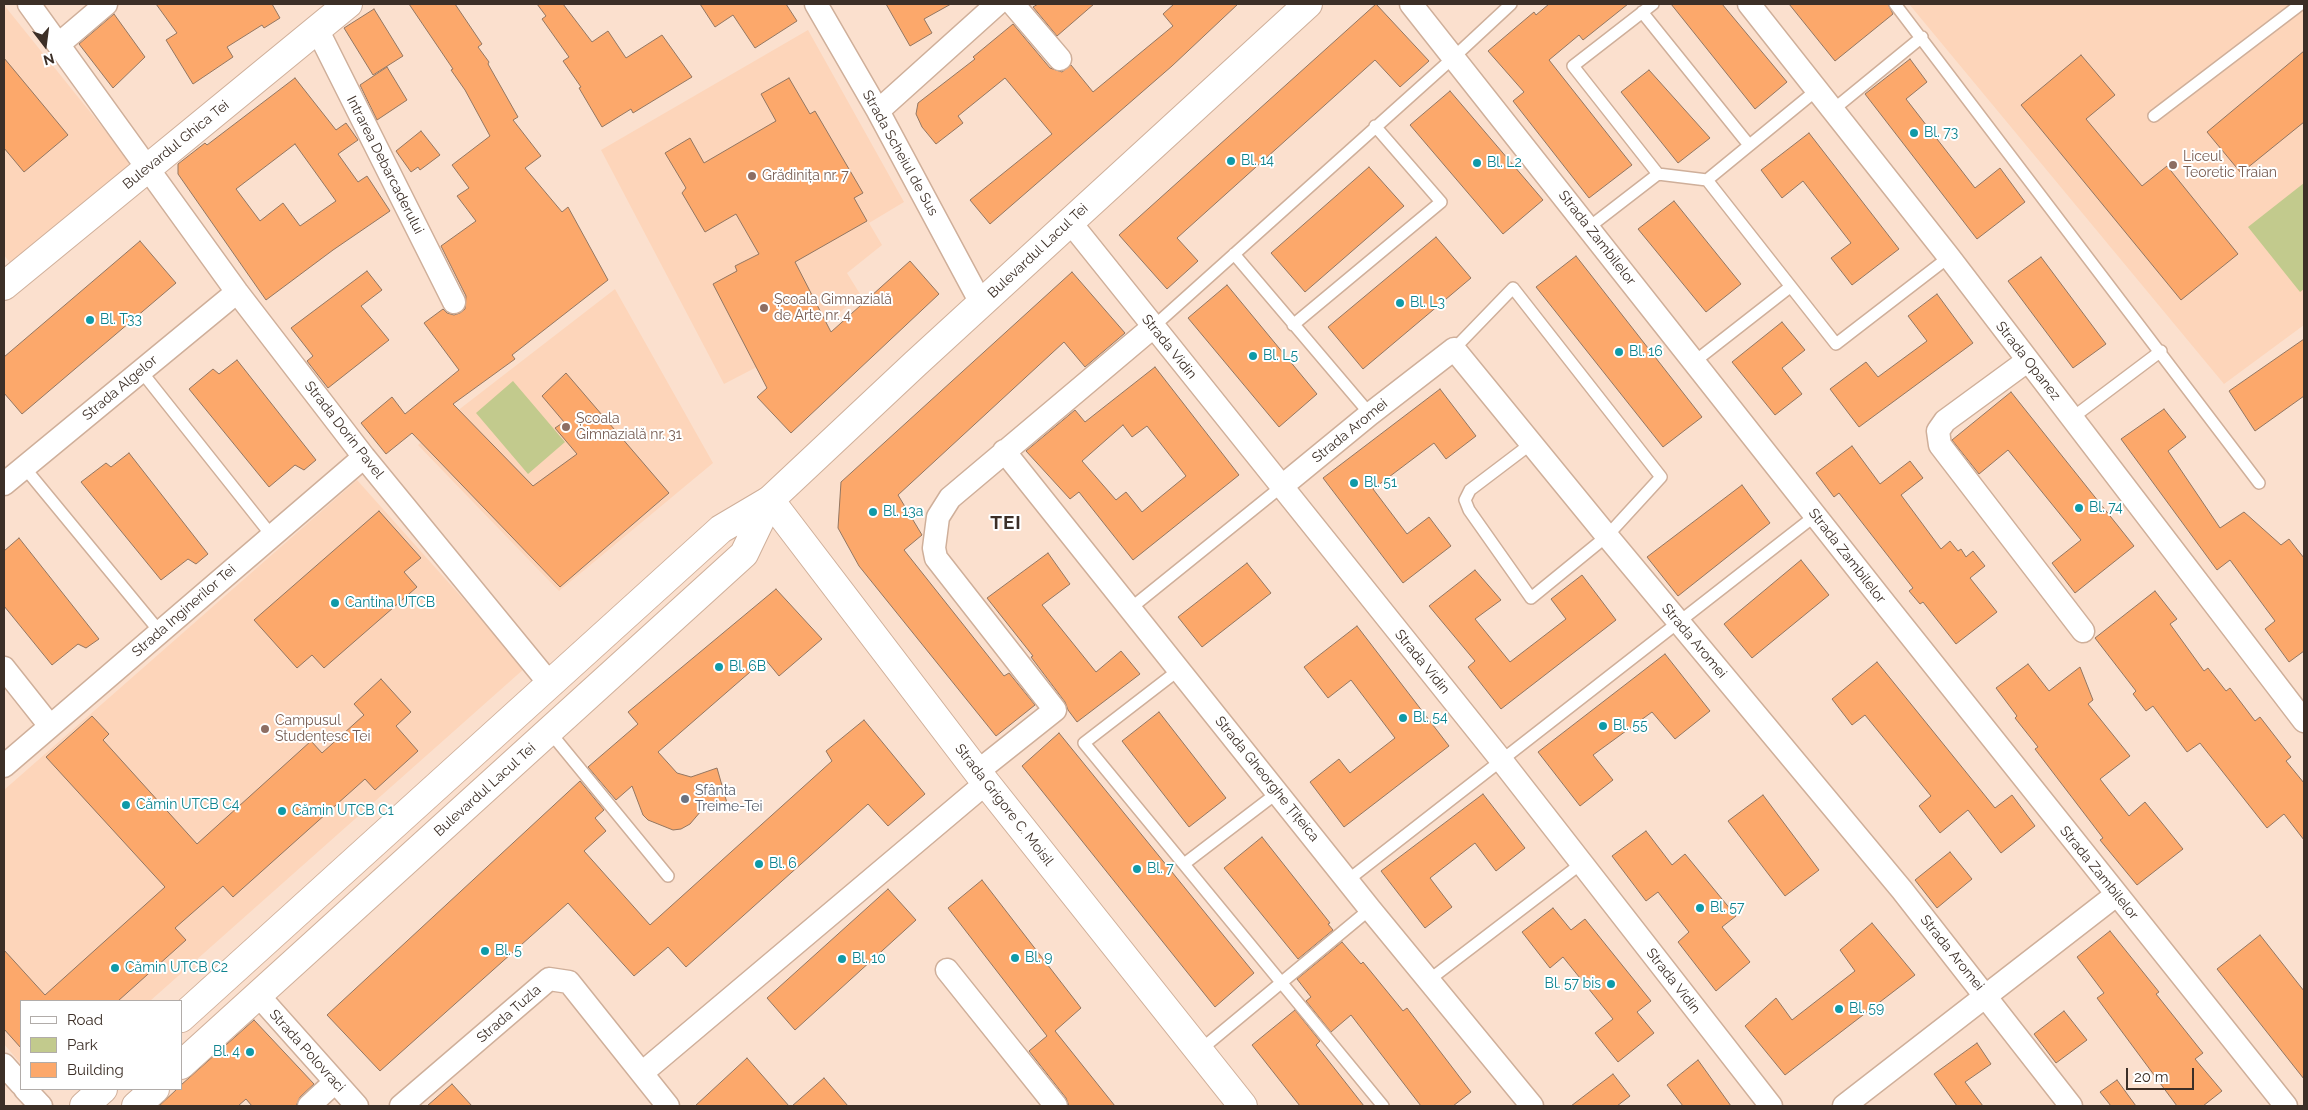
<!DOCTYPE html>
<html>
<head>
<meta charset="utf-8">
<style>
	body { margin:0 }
	#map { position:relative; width:2308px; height:1110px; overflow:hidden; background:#fbe0ce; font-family:Raleway,sans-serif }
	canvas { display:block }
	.frame { position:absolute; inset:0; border:5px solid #3c2f27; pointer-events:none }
	.legend { position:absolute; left:20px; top:1000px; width:162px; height:90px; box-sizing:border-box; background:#fff; border:1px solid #b1aca9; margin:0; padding:6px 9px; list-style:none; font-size:15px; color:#3c2f27 }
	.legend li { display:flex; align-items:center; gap:10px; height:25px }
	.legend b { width:25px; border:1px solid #b1aca9 }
	.north { position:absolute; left:20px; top:20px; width:50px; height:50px; -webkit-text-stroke:4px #fff; paint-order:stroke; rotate:165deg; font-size:14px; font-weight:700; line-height:20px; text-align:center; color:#3c2f27 }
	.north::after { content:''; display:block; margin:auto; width:18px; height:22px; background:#3c2f27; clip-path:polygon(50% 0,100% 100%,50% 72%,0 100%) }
	.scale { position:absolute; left:2126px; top:1068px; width:68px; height:22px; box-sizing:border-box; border:2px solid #3c2f27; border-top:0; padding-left:6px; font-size:15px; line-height:18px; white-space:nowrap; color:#3c2f27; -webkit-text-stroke:4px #fff; paint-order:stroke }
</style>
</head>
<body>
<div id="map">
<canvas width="2308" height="1110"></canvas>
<div class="frame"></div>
<ul class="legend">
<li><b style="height:6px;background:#fff"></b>Road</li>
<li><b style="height:14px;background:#c2ca8d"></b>Park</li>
<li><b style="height:14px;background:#fca86b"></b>Building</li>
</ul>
<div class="north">N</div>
<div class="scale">20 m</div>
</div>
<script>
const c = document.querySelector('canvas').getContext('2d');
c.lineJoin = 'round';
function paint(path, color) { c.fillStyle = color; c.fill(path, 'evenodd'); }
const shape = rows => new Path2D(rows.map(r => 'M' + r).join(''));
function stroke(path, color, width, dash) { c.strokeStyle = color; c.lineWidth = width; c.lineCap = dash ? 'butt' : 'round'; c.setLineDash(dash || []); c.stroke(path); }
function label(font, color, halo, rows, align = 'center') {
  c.font = font + ' Raleway,sans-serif'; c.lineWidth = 4; c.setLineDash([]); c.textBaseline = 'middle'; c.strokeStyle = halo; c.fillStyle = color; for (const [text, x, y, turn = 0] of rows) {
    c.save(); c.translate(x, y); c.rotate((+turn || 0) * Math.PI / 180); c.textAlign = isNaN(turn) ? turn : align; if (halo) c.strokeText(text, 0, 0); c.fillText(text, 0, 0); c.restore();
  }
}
const built = shape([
	[1909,4,2304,4,2304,325,2224,384],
	[4,5,132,164,10,263,4,255],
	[808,30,904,202,869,223,882,245,847,273,860,294,829,322,796,338,799,345,724,384,601,150],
	[615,289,713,463,559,591,418,445,461,408],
	[357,480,525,668,150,1001,21,1001,21,1064,4,1044,4,790]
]);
const green = shape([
	[2304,183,2304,289,2300,292,2248,227],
	[513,381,565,442,528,474,476,413]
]);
const building = shape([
	[156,4,272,4,280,18,264,28,262,25,227,47,233,57,193,84,166,40,177,33,156,4],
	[409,4,455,4,482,44,478,47,489,62,488,64,518,117,513,120,541,156,525,168,562,212,568,207,608,280,512,355,515,359,453,404,533,486,577,454,555,428,564,422,542,396,566,373,669,493,560,587,412,433,386,454,361,423,392,397,405,414,459,370,424,323,443,309,447,313,454,315,460,313,465,309,466,296,441,246,476,221,457,196,469,188,452,165,490,136,465,90,451,70,453,69,409,4],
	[537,4,563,4,592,42,608,31,626,58,662,35,692,77,633,113,631,109,602,127,579,88,581,87,563,61,569,57,542,19,546,16,537,4],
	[700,4,786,4,797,21,755,48,733,15,715,27,700,4],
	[886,4,951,4,924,19,932,33,910,46,886,4],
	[1038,4,1094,4,1057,36,1033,7,1038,4],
	[1174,4,1238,4,1172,66,990,224,970,200,1052,134,1005,78,958,116,963,123,936,144,922,127,916,114,918,103,975,59,973,57,1013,24,1050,68,1062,72,1071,65,1093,92,1173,26,1163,14,1174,4],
	[1376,4,1429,61,1400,87,1375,60,1177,238,1198,261,1167,289,1119,235,1376,4],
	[1549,4,1628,4,1583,40,1579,35,1549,60,1632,165,1589,198,1513,101,1524,92,1488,51,1534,12,1536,15,1549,4],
	[1671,4,1722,4,1787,82,1755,109,1671,4],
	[1789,4,1888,4,1893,14,1835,61,1789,4],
	[374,9,403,56,373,75,344,28,374,9],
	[114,14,145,57,113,88,79,44,114,14],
	[2304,51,2304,122,2241,173,2207,132,2304,51],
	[2081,55,2115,95,2086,119,2142,186,2167,166,2238,254,2181,300,2021,105,2081,55],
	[4,58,68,135,24,172,4,148,4,58],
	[1910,59,1927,82,1906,99,1975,188,2000,168,2025,202,1977,239,1865,94,1910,59],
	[387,67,407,100,377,120,360,85,387,67],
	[1649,70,1710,138,1678,163,1621,92,1649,70],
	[295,78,336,130,346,123,358,140,338,154,358,182,367,176,390,211,333,250,266,300,178,174,178,164,205,143,207,145,295,78],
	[295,144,336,201,300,226,283,203,260,221,236,189,295,144],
	[789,78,810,114,815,111,863,193,854,198,867,221,795,262,831,332,910,261,939,294,791,433,757,397,767,388,713,284,737,271,735,266,759,254,736,214,705,232,682,193,686,188,665,153,690,138,704,163,776,121,761,94,789,78],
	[1450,91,1543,200,1503,234,1410,125,1450,91],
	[421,131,440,155,420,170,418,167,411,172,396,151,421,131],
	[1809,133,1899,249,1852,285,1831,258,1851,243,1803,181,1782,198,1761,170,1809,133],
	[1369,167,1404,206,1305,292,1271,253,1369,167],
	[1674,201,1741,284,1706,312,1638,229,1674,201],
	[1436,237,1471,278,1363,369,1328,327,1436,237],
	[140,241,176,283,22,414,4,393,4,357,140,241],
	[1576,256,1702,417,1663,447,1536,287,1576,256],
	[2041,257,2106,344,2073,368,2008,281,2041,257],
	[367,271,382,290,361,306,389,340,328,388,307,361,313,356,291,328,367,271],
	[1072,272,1125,333,1085,367,1064,342,898,495,922,535,904,550,1004,676,1009,673,1035,705,996,736,859,566,838,528,841,482,1072,272],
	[1227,285,1317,394,1279,427,1188,318,1227,285],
	[1937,294,1973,343,1859,427,1830,389,1866,362,1878,377,1927,341,1908,316,1937,294],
	[1782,322,1805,350,1782,368,1802,394,1775,415,1732,362,1782,322],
	[2304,339,2304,396,2255,431,2229,391,2304,339],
	[237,360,316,460,304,470,295,465,269,487,189,389,213,369,219,374,237,360],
	[1155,367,1239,475,1133,560,1079,492,1070,499,1026,451,1075,410,1085,422,1155,367],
	[1123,425,1132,437,1147,426,1186,476,1142,512,1126,492,1116,500,1082,461,1123,425],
	[1440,389,1476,436,1446,459,1434,443,1373,489,1407,534,1429,517,1451,546,1403,583,1323,478,1440,389],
	[2011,392,2134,546,2075,593,2052,563,2081,540,2008,450,1979,474,1952,440,2011,392],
	[2164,409,2186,437,2168,451,2220,528,2244,512,2281,545,2289,539,2304,558,2304,651,2289,662,2265,629,2275,621,2230,560,2217,570,2121,439,2164,409],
	[1852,446,1880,484,1910,461,1923,478,1901,495,1941,549,1950,541,1958,551,1961,549,1966,557,1973,551,1985,566,1970,578,1997,612,1956,644,1923,602,1920,604,1909,591,1913,588,1839,493,1834,497,1816,473,1852,446],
	[129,453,208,554,196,564,188,559,161,580,81,482,106,463,111,467,129,453],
	[1742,485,1770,523,1678,596,1647,557,1742,485],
	[379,511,421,558,404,572,417,587,324,668,312,655,297,668,254,620,379,511],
	[19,538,99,639,86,648,78,644,52,665,4,606,4,551,19,538],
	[1048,553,1070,584,1042,605,1096,672,1121,651,1140,674,1077,722,1068,710,1065,702,1031,657,1033,656,987,598,1048,553],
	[1801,560,1829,595,1752,658,1724,624,1801,560],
	[1247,563,1271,593,1202,647,1178,617,1247,563],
	[1475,570,1501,600,1475,619,1510,662,1566,619,1551,599,1582,575,1616,620,1501,709,1468,667,1475,661,1429,606,1475,570],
	[776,589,822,639,779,676,765,659,658,752,677,773,691,777,717,768,727,803,701,811,690,824,681,829,673,830,648,820,643,815,632,786,616,800,588,767,638,724,628,712,776,589],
	[2155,591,2177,619,2170,624,2204,671,2208,668,2226,691,2230,688,2255,721,2260,717,2291,757,2286,761,2304,783,2304,840,2284,814,2267,828,2200,743,2187,752,2153,706,2146,711,2133,694,2136,691,2095,638,2155,591],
	[1357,626,1449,746,1344,827,1310,782,1339,759,1350,773,1395,738,1351,680,1328,698,1304,667,1357,626],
	[1665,654,1710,711,1675,739,1652,712,1593,755,1613,780,1580,806,1538,752,1665,654],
	[1877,662,1995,808,2012,795,2035,826,2001,853,1968,810,1940,833,1919,806,1931,796,1865,715,1852,725,1832,699,1877,662],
	[2028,664,2049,691,2080,667,2093,700,2088,704,2130,756,2100,779,2129,816,2145,802,2183,849,2137,885,2100,840,2103,838,2035,749,2038,747,2015,718,2017,716,1996,688,2028,664],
	[381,679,411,712,396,726,418,751,375,790,365,779,233,897,223,886,175,928,186,940,118,1001,21,1001,21,1048,4,1029,4,950,45,995,165,887,46,757,92,716,109,734,103,740,197,844,311,741,322,753,364,715,354,704,381,679],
	[1159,712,1226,798,1189,827,1122,741,1159,712],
	[864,720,925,794,888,826,868,804,686,967,668,947,634,976,568,903,380,1071,327,1015,580,781,604,810,595,818,606,831,584,851,650,925,832,761,826,751,864,720],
	[1059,733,1254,973,1215,1007,1022,766,1059,733],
	[1483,794,1525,848,1496,871,1475,843,1430,878,1452,907,1425,928,1381,871,1483,794],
	[1763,795,1819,870,1785,896,1728,821,1763,795],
	[1646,831,1672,865,1685,854,1736,916,1722,927,1750,962,1716,991,1678,942,1689,932,1658,892,1646,901,1612,856,1646,831],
	[1262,837,1330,923,1328,924,1333,930,1298,959,1224,868,1262,837],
	[1950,852,1972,879,1937,908,1915,880,1950,852],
	[982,880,1081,1008,1055,1031,1115,1106,1069,1106,1066,1098,1029,1051,1047,1036,948,908,982,880],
	[888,889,916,920,795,1030,767,998,888,889],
	[1553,908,1571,930,1585,919,1651,1001,1637,1012,1654,1033,1618,1062,1595,1033,1613,1019,1563,957,1550,968,1522,932,1553,908],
	[1872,923,1915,975,1785,1075,1745,1026,1776,998,1792,1020,1855,971,1840,950,1872,923],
	[2110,931,2159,992,2156,994,2203,1053,2195,1059,2222,1091,2203,1106,2177,1106,2097,998,2104,993,2077,957,2110,931],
	[2260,935,2304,991,2304,1079,2217,969,2260,935],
	[1342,942,1361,964,1363,962,1403,1011,1407,1008,1471,1092,1453,1106,1421,1106,1351,1015,1331,1032,1306,1001,1311,997,1297,979,1342,942],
	[1295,1010,1320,1041,1316,1045,1364,1106,1300,1106,1252,1045,1295,1010],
	[2064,1011,2087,1040,2056,1063,2034,1034,2064,1011],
	[254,1020,314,1084,300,1097,296,1106,252,1106,246,1099,238,1106,159,1106,177,1089,181,1089,181,1085,254,1020],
	[1977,1043,1991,1064,1965,1082,1983,1106,1957,1106,1934,1074,1977,1043],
	[747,1058,789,1106,695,1106,747,1058],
	[1698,1060,1731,1106,1683,1106,1667,1085,1698,1060],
	[1613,1074,1630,1096,1617,1106,1571,1106,1613,1074],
	[824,1078,848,1106,792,1106,824,1078],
	[2117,1080,2136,1106,2111,1106,2100,1092,2117,1080],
	[452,1084,472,1106,427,1106,452,1084]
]);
const service = shape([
	[1653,4,1573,66,1658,174],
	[1895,4,2259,483],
	[1642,12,1749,145],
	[1834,109,1922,37],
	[2154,116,2301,4],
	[1707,180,1818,89],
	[1588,228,1658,174,1707,180,1836,344,1949,257],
	[1234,254,1370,414],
	[1293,325,1441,202,1375,126],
	[1153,327,1454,57,1511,4],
	[1454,349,1513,288,1661,477,1607,536,1531,598,1469,510,1465,500,1470,490,1532,443],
	[1694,362,1790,287],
	[141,371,272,536],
	[2072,418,2161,351],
	[24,467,160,632],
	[1131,608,1281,487],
	[1180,669,1084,743,1383,1106],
	[549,731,668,876],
	[1184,864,1277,793],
	[1348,880,1816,515],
	[1429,980,1582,863],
	[1199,1051,1370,909]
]);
const minor = shape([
	[29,4,237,292,364,457,550,684],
	[816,4,878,111,981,303],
	[1013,4,1060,59],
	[1411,4,1886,605,2286,1106],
	[1749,4,1949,257,2304,721],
	[317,29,454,302],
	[59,44,106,4],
	[878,111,997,4],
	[1070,222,1502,761,1771,1106],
	[2027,361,1945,421,1938,431,1940,445,2083,631],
	[1004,451,1370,909,1532,1106],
	[4,484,237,292],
	[1281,487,1370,414,1454,349,1607,536,1902,890,2071,1106],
	[4,668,50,726],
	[4,766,364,457],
	[977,772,1055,710,936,558,934,548,938,517,950,498,1153,327],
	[947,970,1056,1106],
	[258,995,357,1106],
	[4,1065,21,1084],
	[642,1073,986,783],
	[25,1089,41,1106],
	[309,1106,335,1082],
	[401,1106,549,979,569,982,668,1106],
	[1844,1106,2116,895]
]);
const tertiary = shape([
	[4,286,348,4],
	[770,500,986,783,1243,1106]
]);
const secondary = shape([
	[181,1018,721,529,770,500,915,364,1308,4],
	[181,1065,744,554,770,500],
	[84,1106,103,1089],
	[136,1106,155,1089]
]);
const markers = [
	[1914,133,5,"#0f9aa8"],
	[1231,161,5,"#0f9aa8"],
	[1477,163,5,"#0f9aa8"],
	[2173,165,5,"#8d6e63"],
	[752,176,5,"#8d6e63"],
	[1400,303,5,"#0f9aa8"],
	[764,308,5,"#8d6e63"],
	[90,320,5,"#0f9aa8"],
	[1619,352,5,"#0f9aa8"],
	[1253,356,5,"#0f9aa8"],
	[566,427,5,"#8d6e63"],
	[1354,483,5,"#0f9aa8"],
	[2079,508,5,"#0f9aa8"],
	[873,512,5,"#0f9aa8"],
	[335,603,5,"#0f9aa8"],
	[719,667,5,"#0f9aa8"],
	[1403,718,5,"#0f9aa8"],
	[1603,726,5,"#0f9aa8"],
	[265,729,5,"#8d6e63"],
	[685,799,5,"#6b7280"],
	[126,805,5,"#0f9aa8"],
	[282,811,5,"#0f9aa8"],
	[759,864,5,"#0f9aa8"],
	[1137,869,5,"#0f9aa8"],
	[1700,908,5,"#0f9aa8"],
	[485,951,5,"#0f9aa8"],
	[1015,958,5,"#0f9aa8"],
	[842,959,5,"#0f9aa8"],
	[115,968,5,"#0f9aa8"],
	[1611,984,5,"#0f9aa8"],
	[1839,1009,5,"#0f9aa8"],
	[250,1052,5,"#0f9aa8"]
];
const cultureNames = [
	["Bl. 73",1924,133],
	["Bl. 14",1241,161],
	["Bl. L2",1487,163],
	["Bl. L3",1410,303],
	["Bl. T33",100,320],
	["Bl. 16",1629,352],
	["Bl. L5",1263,356],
	["Bl. 51",1364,483],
	["Bl. 74",2089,508],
	["Bl. 13a",883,512],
	["Cantina UTCB",345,603],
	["Bl. 6B",729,667],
	["Bl. 54",1413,718],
	["Bl. 55",1613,726],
	["Cămin UTCB C4",136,805],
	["Cămin UTCB C1",292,811],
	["Bl. 6",769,864],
	["Bl. 7",1147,869],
	["Bl. 57",1710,908],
	["Bl. 5",495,951],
	["Bl. 9",1025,958],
	["Bl. 10",852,959],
	["Cămin UTCB C2",125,968],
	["Bl. 57 bis",1601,984,"right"],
	["Bl. 59",1849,1009],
	["Bl. 4",240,1052,"right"]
];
const streetNames = [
	["Bulevardul Ghica Tei",176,145,-39],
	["Strada Scheiul de Sus",900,153,61],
	["Intrarea Debarcaderului",385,165,63],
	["Strada Zambilelor",1597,238,52],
	["Bulevardul Lacul Tei",1038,251,-43],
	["Strada Vidin",1169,347,51],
	["Strada Opanez",2028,361,52],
	["Strada Algelor",120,388,-40],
	["Strada Dorin Pavel",344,430,52],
	["Strada Aromei",1350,431,-39],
	["Strada Zambilelor",1847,556,52],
	["Strada Inginerilor Tei",184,611,-41],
	["Strada Aromei",1694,641,50],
	["Strada Vidin",1422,662,51],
	["Strada Gheorghe Țițeica",1267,779,51],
	["Bulevardul Lacul Tei",485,790,-42],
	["Strada Grigore C. Moisil",1004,805,52],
	["Strada Zambilelor",2099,873,51],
	["Strada Aromei",1952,953,51],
	["Strada Vidin",1673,981,52],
	["Strada Tuzla",509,1014,-41],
	["Strada Polovraci",307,1051,48]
];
const educationNames = [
	["Liceul",2183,157],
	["Teoretic Traian",2183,173],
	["Grădinița nr. 7",762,176],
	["Școala Gimnazială",774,300],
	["de Arte nr. 4",774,316],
	["Școala",576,419],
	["Gimnazială nr. 31",576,435],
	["Campusul",275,721],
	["Studențesc Tei",275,737]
];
const worshipNames = [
	["Sfânta",695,791],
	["Treime-Tei",695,807]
];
const districtNames = [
	["TEI",1006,523]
];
paint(built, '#fdd5ba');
paint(green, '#c2ca8d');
paint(building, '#fca86b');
stroke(building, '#937661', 1);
stroke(service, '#cfaf9a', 14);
stroke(minor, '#cfaf9a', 25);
stroke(tertiary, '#cfaf9a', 30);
stroke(secondary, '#cfaf9a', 30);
stroke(service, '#fff', 11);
stroke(minor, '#fff', 22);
stroke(tertiary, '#fff', 28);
stroke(secondary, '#fff', 28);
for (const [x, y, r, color] of markers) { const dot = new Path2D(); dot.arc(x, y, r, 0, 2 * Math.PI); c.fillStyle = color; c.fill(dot); stroke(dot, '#fff', 2); }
label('14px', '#0d838f', '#fff', cultureNames, 'left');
label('14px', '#3c2f27', '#fff', streetNames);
label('14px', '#785e54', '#fff', educationNames, 'left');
label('14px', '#5b616d', '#fff', worshipNames, 'left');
c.letterSpacing = '1px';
label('bold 19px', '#3c2f27', '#fff', districtNames);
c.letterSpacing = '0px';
</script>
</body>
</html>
